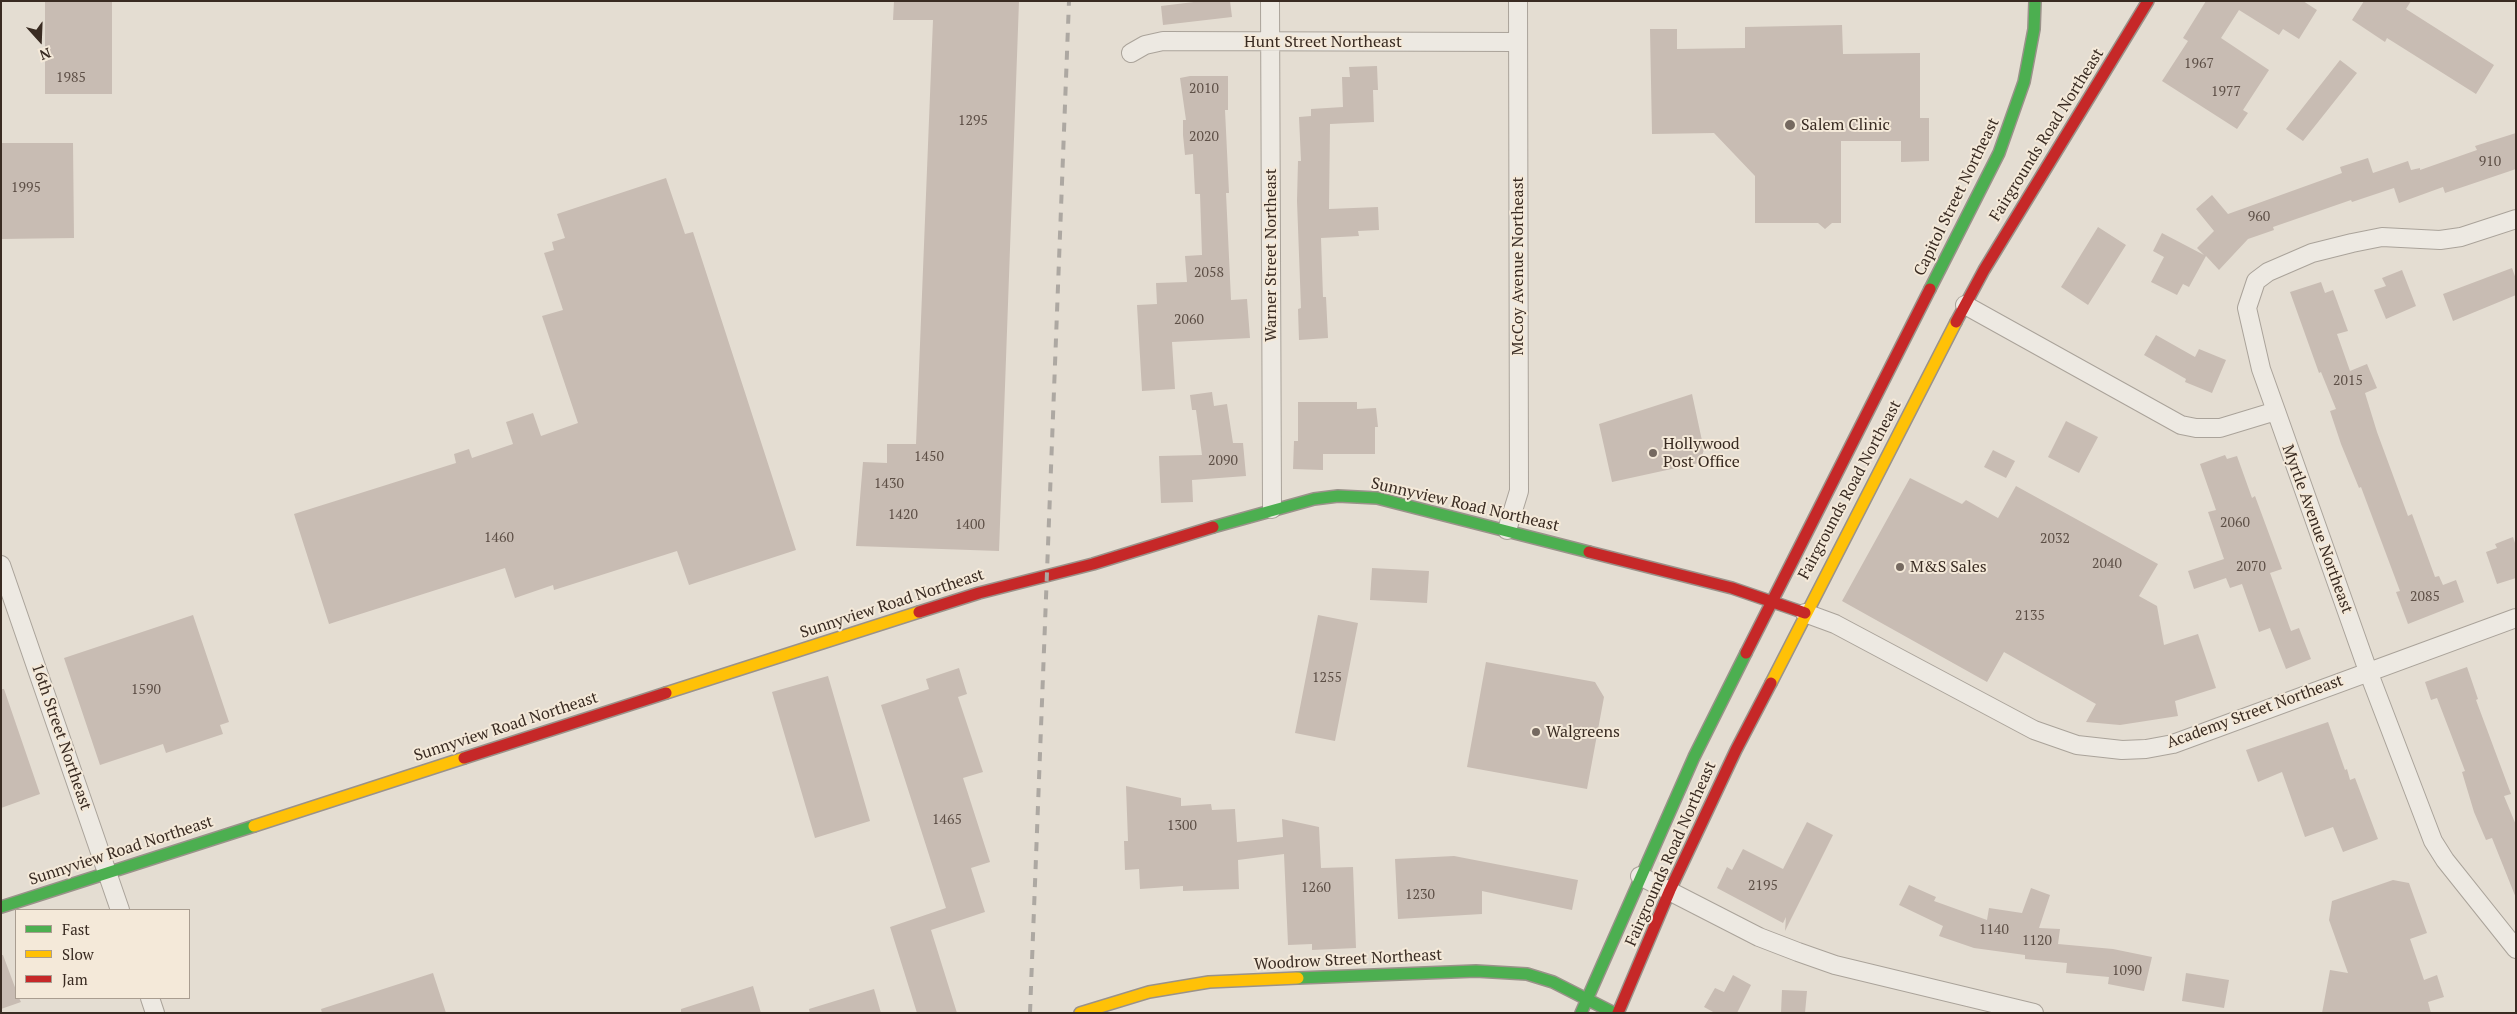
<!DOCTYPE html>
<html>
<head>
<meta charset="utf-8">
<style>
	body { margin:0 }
	#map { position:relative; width:2517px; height:1014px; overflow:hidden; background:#e4ddd2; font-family:"PT Serif",serif }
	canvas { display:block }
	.frame { position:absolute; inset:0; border:2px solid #392b22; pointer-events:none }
	.legend { position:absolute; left:15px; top:909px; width:175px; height:90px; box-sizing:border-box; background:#f4e9d9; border:1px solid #a99d90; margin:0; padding:6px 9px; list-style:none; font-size:15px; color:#392b22 }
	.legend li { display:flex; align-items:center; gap:10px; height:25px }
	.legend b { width:25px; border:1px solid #a99d90 }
	.north { position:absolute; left:15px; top:15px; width:50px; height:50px; -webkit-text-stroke:4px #f4e9d9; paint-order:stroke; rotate:160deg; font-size:14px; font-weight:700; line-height:20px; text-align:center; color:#392b22 }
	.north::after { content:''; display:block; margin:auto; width:18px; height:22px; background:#392b22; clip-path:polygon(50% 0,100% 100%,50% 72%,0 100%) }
</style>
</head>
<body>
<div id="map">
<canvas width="2517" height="1014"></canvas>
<div class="frame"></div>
<ul class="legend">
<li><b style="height:6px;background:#4caf50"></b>Fast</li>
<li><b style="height:6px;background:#ffc107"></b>Slow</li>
<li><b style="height:6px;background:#c62828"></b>Jam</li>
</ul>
<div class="north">N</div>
</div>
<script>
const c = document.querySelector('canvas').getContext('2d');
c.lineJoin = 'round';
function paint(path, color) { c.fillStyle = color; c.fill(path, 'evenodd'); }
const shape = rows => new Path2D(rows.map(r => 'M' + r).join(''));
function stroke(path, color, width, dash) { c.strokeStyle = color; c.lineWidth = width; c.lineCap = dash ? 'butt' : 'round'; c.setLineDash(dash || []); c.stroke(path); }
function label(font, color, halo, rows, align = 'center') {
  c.font = font + ' "PT Serif",serif'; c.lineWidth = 4; c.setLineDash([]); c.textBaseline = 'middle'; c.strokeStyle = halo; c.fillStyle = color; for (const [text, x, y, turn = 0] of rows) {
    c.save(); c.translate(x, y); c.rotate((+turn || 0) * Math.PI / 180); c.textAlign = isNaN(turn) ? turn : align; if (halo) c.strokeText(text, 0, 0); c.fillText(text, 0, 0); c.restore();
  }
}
const building = shape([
	[45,1,112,1,112,94,45,94],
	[894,1,1019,1,999,551,856,546,863,462,887,463,887,444,916,444,933,20,893,20],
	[1202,1,1230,1,1232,17,1163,25,1161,6],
	[2206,1,2303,1,2317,10,2299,39,2283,29,2279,35,2239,10,2221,38,2269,70,2243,110,2248,113,2237,129,2162,81,2188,41,2183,38],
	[2364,1,2411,1,2406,9,2494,65,2476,94,2387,38,2385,42,2352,20],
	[1842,25,1843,54,1920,53,1920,118,1929,118,1929,161,1901,162,1901,141,1841,141,1841,223,1832,223,1825,229,1818,223,1755,223,1755,176,1714,133,1652,134,1650,29,1677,29,1677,49,1745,48,1745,27],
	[2340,60,2357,73,2303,141,2286,129],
	[1377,66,1378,90,1373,90,1374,122,1330,124,1329,209,1378,207,1379,230,1358,231,1359,236,1321,238,1323,297,1326,297,1328,338,1299,340,1298,309,1301,308,1297,201,1298,161,1301,161,1299,117,1311,116,1311,109,1343,107,1342,77,1350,77,1349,67],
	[1190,76,1228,76,1228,110,1225,110,1229,193,1226,193,1231,300,1247,299,1250,338,1172,342,1175,389,1142,391,1137,305,1157,304,1156,283,1187,282,1185,256,1202,255,1200,194,1195,194,1193,154,1185,155,1183,135,1183,120,1186,120,1180,78],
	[2516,133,2516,169,2445,193,2443,187,2399,203,2394,188,2352,202,2351,200,2273,227,2274,230,2248,239,2219,270,2206,256,2189,287,2183,284,2177,295,2151,282,2164,257,2153,251,2162,233,2204,255,2197,248,2214,231,2196,209,2212,195,2228,214,2342,173,2340,167,2368,158,2373,173,2408,161,2411,170,2420,168,2420,170,2477,150,2475,146],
	[1,143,73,143,74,238,1,239],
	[666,178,685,234,693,232,796,550,689,585,677,551,554,590,553,585,515,598,505,568,329,624,294,514,456,463,454,454,469,449,472,458,513,444,506,422,533,413,541,436,578,423,542,316,563,310,544,253,554,250,552,242,565,238,557,214],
	[2098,227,2126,245,2088,305,2061,287],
	[2512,268,2516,279,2516,295,2453,321,2443,294],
	[2402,270,2416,306,2386,319,2374,290,2386,286,2382,278],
	[2321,282,2325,293,2333,290,2348,331,2337,334,2350,371,2367,364,2377,388,2365,393,2377,432,2408,516,2412,514,2435,577,2439,576,2443,585,2456,580,2464,602,2408,624,2396,592,2400,591,2361,487,2359,488,2341,444,2330,411,2336,409,2321,372,2319,373,2290,292],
	[2156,335,2195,357,2199,349,2226,360,2212,393,2185,382,2186,379,2144,355],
	[1212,392,1214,406,1227,404,1233,443,1243,443,1246,476,1192,480,1193,502,1161,503,1159,456,1202,455,1196,410,1192,410,1190,395],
	[1692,394,1704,450,1699,463,1612,482,1599,424],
	[1298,402,1357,402,1357,409,1376,408,1378,427,1375,427,1375,454,1323,454,1323,470,1293,469,1294,441,1298,441],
	[2066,421,2098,437,2079,473,2048,457],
	[1993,450,2015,461,2006,478,1984,467],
	[2225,455,2227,459,2237,456,2252,498,2255,496,2282,569,2270,573,2291,631,2299,628,2311,659,2286,669,2270,628,2259,632,2242,584,2230,588,2226,578,2194,589,2188,571,2224,559,2208,512,2216,510,2200,464],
	[1910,478,1962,504,1966,500,1998,518,2016,486,2158,564,2139,596,2157,606,2164,645,2198,634,2216,688,2175,701,2178,716,2120,725,2086,722,2096,704,2004,652,1987,682,1842,601],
	[2513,537,2516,546,2516,578,2497,584,2486,552,2497,548,2495,544],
	[1372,568,1429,571,1427,603,1370,600],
	[193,615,229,722,220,725,223,734,166,753,163,744,100,765,64,658],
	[1318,615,1358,623,1335,741,1295,733],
	[1486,662,1595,682,1604,697,1587,789,1467,767],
	[2467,667,2478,699,2476,700,2511,794,2504,796,2516,825,2516,898,2492,838,2486,840,2474,812,2462,772,2465,771,2437,698,2431,700,2425,682],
	[959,668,967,694,958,697,983,772,963,778,990,862,971,868,985,912,931,930,957,1013,917,1013,890,927,946,908,881,705,929,689,926,679],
	[828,676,870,821,815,838,772,692],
	[1,689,4,689,40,794,1,808],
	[2328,722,2345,770,2347,769,2350,780,2355,778,2378,839,2343,852,2333,827,2305,837,2282,772,2258,782,2246,750],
	[1126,786,1181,798,1181,806,1211,804,1212,810,1235,809,1237,842,1283,837,1282,819,1319,827,1321,868,1353,867,1356,948,1312,950,1312,944,1288,945,1284,854,1238,860,1239,889,1183,891,1183,886,1140,889,1139,869,1125,870,1124,841,1128,841],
	[1807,822,1833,835,1785,931,1786,917,1783,923,1717,888,1727,867,1732,870,1743,849,1783,869],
	[1454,856,1578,880,1572,910,1482,891,1482,914,1398,919,1395,859],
	[2393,880,2409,883,2427,933,2410,939,2424,980,2437,975,2444,997,2428,1002,2431,1013,2322,1013,2330,970,2348,973,2329,920,2332,901],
	[1909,885,1936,897,1934,901,1987,920,1989,908,2022,913,2031,888,2050,895,2039,928,2060,929,2058,944,2113,949,2152,957,2144,991,2108,984,2109,977,2066,973,2067,963,2025,959,2025,955,1974,948,1939,936,1943,926,1899,905],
	[1,955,3,955,16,990,16,998,19,998,21,1002,1,1009],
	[433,973,446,1013,322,1013,321,1009],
	[2186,973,2229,980,2224,1008,2182,1001],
	[1733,975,1751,985,1737,1013,1715,1013,1704,1007,1715,988,1724,992],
	[753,986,761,1013,681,1013,681,1009],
	[874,989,881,1013,810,1013,809,1009],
	[1782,990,1807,991,1805,1013,1781,1013]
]);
const street = shape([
	[1270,1,1272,509],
	[1131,53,1145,45,1163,41,1518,42],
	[1965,305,2181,425,2196,428,2220,428,2276,411,2368,671,2433,841,2445,860,2516,949],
	[2276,411,2261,369,2247,308,2256,281,2268,272,2312,253,2352,243,2382,237,2440,240,2461,237,2516,219],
	[1507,530,1519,491,1518,1],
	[1,565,120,910],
	[1805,613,1835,624,2034,730,2077,745,2122,750,2146,749,2173,744,2516,618],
	[1640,876,1759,937,1798,952,1835,965,2034,1013],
	[150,998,155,1013]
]);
const fast = shape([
	[1930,289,1999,153,2024,82,2034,29,2035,1],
	[1213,527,1314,499,1338,496,1377,498,1589,552],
	[1,907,254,826],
	[1298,978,1476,971,1527,974,1553,982,1614,1013],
	[1581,1013,1694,757,1746,653]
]);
const slow = shape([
	[1771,683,1956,322],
	[666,693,919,612],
	[254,826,464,758],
	[1080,1013,1149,992,1209,982,1298,978]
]);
const jam = shape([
	[1956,322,1984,270,2148,1],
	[1589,552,1732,588,1805,613],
	[919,612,979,593,1093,564,1213,527],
	[1746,653,1930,289],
	[464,758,666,693],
	[1618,1013,1670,890,1736,750,1771,683]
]);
const rail = shape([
	[1030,1013,1069,1]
]);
const markers = [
	[1790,125,6,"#756960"],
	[1653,453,5,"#756960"],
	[1900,567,5,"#756960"],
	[1536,732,5,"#756960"]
];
const numberNames = [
	["1967",2199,64],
	["1985",71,78],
	["2010",1204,89],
	["1977",2226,92],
	["1295",973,121],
	["2020",1204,137],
	["910",2490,162],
	["1995",26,188],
	["960",2259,217],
	["2058",1209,273],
	["2060",1189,320],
	["2015",2348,381],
	["1450",929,457],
	["2090",1223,461],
	["1430",889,484],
	["1420",903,515],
	["2060",2235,523],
	["1400",970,525],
	["1460",499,538],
	["2032",2055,539],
	["2040",2107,564],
	["2070",2251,567],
	["2085",2425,597],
	["2135",2030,616],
	["1255",1327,678],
	["1590",146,690],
	["1465",947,820],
	["1300",1182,826],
	["2195",1763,886],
	["1260",1316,888],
	["1230",1420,895],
	["1140",1994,930],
	["1120",2037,941],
	["1090",2127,971]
];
const streetNames = [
	["Hunt Street Northeast",1323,42],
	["Fairgrounds Road Northeast",2047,135,-58],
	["Capitol Street Northeast",1957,197,-64],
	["Warner Street Northeast",1271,255,-90],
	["McCoy Avenue Northeast",1518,266,-90],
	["Fairgrounds Road Northeast",1850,490,-62],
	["Sunnyview Road Northeast",1465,505,13],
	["Myrtle Avenue Northeast",2317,529,70],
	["Sunnyview Road Northeast",892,604,-18],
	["Academy Street Northeast",2255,712,-20],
	["Sunnyview Road Northeast",506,727,-18],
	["16th Street Northeast",61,737,71],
	["Sunnyview Road Northeast",121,851,-18],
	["Fairgrounds Road Northeast",1671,854,-66],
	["Woodrow Street Northeast",1348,960,-3]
];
const poiNames = [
	["Salem Clinic",1801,125],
	["Hollywood",1663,444],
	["Post Office",1663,462],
	["M&S Sales",1910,567],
	["Walgreens",1546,732]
];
paint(building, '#c8bcb3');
stroke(street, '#aaa39a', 20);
stroke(fast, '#9a928a', 14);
stroke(slow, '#9a928a', 14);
stroke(jam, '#9a928a', 14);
stroke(street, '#ede9e2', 18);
stroke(fast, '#4caf50', 11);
stroke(slow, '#ffc107', 11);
stroke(jam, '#c62828', 11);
stroke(rail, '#ada8a2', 4, [9, 9]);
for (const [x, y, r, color] of markers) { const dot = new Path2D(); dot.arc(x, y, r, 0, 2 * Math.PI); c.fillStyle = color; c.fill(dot); stroke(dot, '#f4e9d9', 2); }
label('14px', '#5d4f46', null, numberNames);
label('16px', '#392b22', '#f4e9d9', streetNames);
label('16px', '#392b22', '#f4e9d9', poiNames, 'left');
</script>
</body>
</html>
